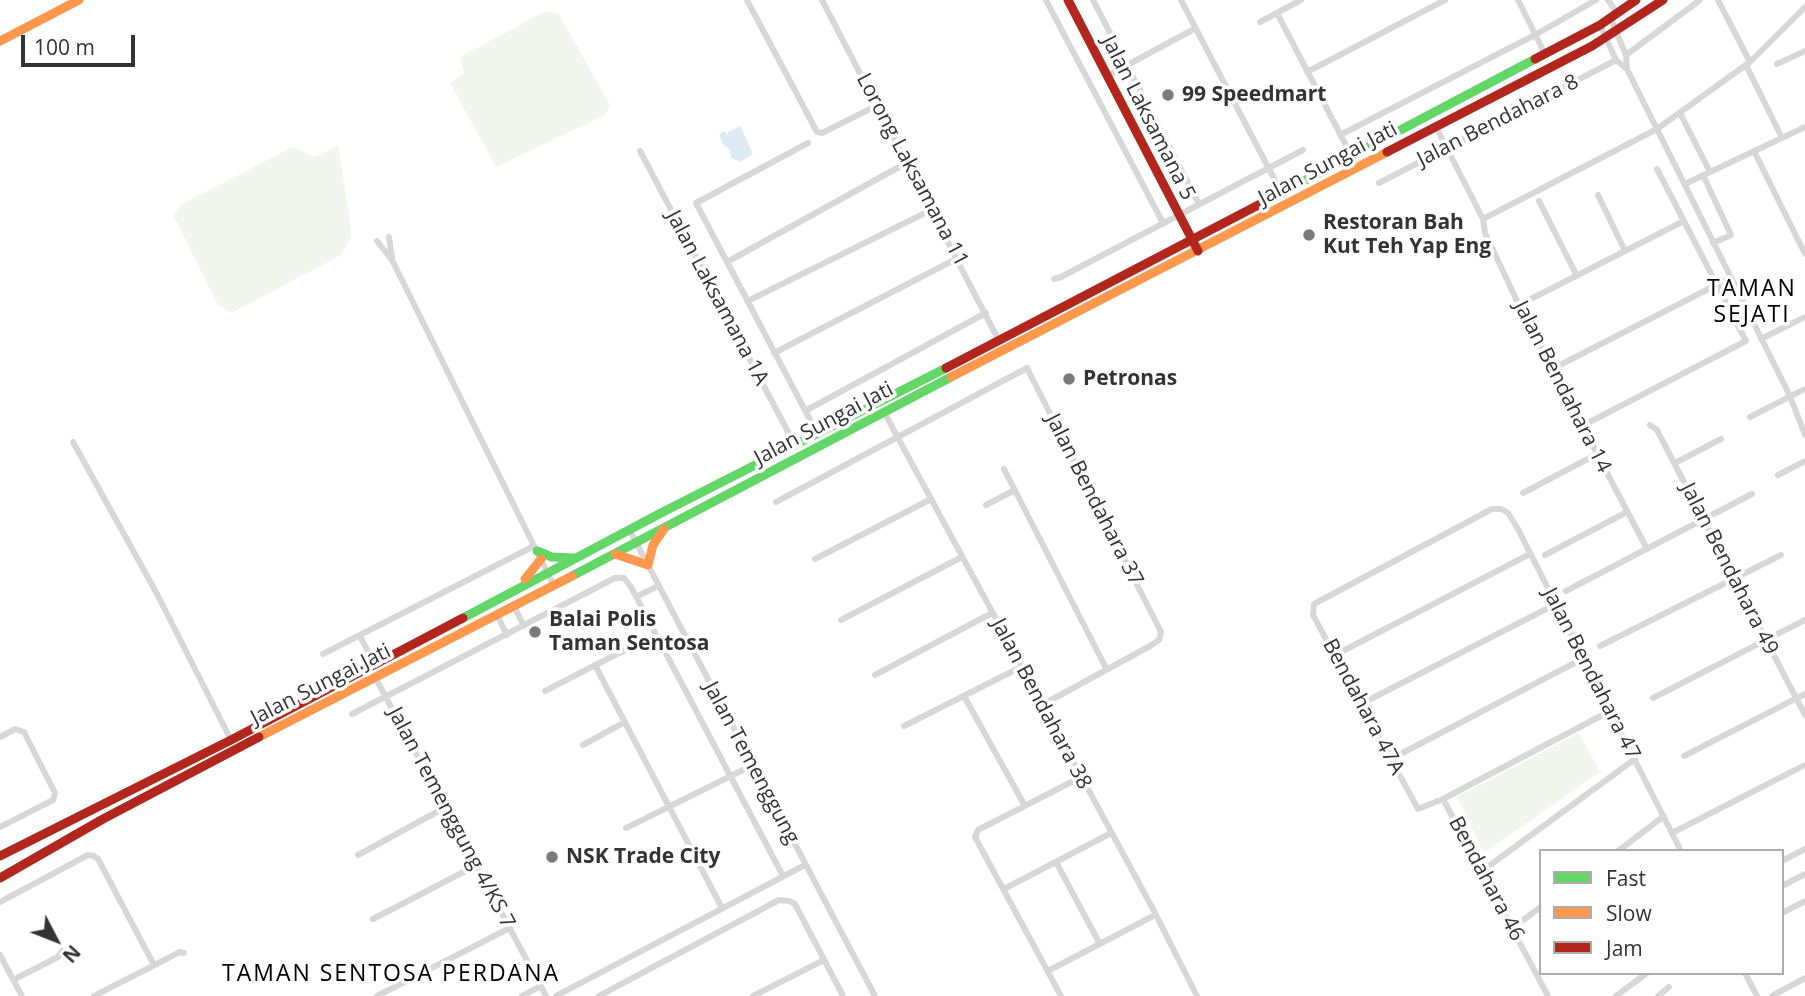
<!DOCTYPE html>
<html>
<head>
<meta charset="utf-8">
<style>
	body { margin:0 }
	#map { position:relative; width:1805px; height:996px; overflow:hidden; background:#fff; font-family:"Open Sans",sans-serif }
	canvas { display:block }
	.legend { position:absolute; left:1539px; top:849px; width:245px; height:126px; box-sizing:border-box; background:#fff; border:2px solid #adadad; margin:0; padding:9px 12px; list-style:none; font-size:21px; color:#333 }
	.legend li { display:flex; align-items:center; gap:14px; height:35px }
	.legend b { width:35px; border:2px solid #adadad }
	.north { position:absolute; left:21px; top:905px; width:70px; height:70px; -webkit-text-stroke:5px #fff; paint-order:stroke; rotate:132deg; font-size:19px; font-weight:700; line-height:28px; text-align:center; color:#333 }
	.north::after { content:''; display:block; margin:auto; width:24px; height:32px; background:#333; clip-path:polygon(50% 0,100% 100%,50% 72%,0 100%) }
	.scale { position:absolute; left:21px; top:35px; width:114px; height:32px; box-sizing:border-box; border:4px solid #333; border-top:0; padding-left:9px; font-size:21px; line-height:24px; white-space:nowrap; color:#333; -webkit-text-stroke:5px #fff; paint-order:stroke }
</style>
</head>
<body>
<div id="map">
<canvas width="1805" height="996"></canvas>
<ul class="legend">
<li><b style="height:9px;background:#63d668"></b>Fast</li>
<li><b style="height:9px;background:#ff974d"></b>Slow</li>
<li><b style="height:9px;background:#b3261e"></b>Jam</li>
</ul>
<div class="north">N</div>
<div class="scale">100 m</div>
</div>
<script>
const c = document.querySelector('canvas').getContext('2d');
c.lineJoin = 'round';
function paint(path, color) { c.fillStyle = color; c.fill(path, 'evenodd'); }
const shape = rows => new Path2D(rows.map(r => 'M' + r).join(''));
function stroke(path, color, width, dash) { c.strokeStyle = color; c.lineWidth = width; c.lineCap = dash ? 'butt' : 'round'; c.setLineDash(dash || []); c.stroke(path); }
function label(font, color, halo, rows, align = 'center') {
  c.font = font + ' "Open Sans",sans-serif'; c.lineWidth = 7; c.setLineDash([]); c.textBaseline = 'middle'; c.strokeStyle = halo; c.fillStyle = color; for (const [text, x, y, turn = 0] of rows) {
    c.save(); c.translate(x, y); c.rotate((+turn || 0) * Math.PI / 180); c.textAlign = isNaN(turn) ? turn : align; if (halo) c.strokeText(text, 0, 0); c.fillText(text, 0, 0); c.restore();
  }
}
const green = shape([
	[546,11,559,14,610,105,605,115,496,167,450,83,464,73,460,57],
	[338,145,351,227,351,237,341,255,232,313,218,305,174,216,180,205,293,147,315,157],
	[1579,733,1600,772,1484,853,1457,797]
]);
const water = shape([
	[740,126,753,154,740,162,731,158,730,150,723,144,719,134,725,131,728,136,728,130,729,132]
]);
const street = shape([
	[747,0,817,132,822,133,878,105],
	[822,0,999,341],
	[1046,0,1163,223],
	[1093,0,1199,204],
	[1181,0,1281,192],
	[1518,0,1545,54],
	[1608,0,1618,14],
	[1718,0,1750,62],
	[1277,13,1351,155],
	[1611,19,1626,55,1627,69],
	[1260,22,1301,0],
	[1600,25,1616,60,1627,69,1638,91,1790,396,1805,435],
	[1626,55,1700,0],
	[1777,64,1805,51],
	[1746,65,1782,138],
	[1307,72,1445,0],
	[1107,76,1196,28],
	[1680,113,1710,172],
	[1436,127,1483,219,1485,233,1517,301,1647,549],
	[1340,135,1535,35,1596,0],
	[808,143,696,203,817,433],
	[640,151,795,445],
	[1754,151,1805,254],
	[1703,175,1731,235,1713,243],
	[1379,183,1616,60],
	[1685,184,1805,127],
	[1598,195,1625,251],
	[1539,201,1577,276],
	[1483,219,1657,129,1750,62,1805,7],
	[389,237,392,258],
	[377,241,392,260,554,586],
	[727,262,908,162],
	[1054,279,1061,277,1303,150],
	[748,301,933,209],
	[1519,305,1684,221],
	[1761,339,1805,317],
	[774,353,958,258],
	[1552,369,1730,278],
	[805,411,986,313],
	[884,412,1153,909,1197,996],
	[1750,417,1805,389],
	[1650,425,1657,430,1805,715],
	[1582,426,1746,341,1657,169],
	[73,442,156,592,231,740],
	[1675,463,1721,439],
	[1004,469,1106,668],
	[1778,475,1805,461],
	[1523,493,1597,454],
	[776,502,1027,368,1161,632,1159,640,1150,646,1042,705],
	[986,505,1015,490],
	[629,529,875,996],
	[1545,555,1627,512],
	[815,559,931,499],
	[1566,591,1752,494],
	[636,597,658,586],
	[514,606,524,626],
	[497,615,507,635],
	[841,620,962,557],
	[360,636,375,665],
	[1600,646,1781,555],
	[323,654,534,546],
	[1335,655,1530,554],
	[595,665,722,908],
	[875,675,992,613],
	[375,677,546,996],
	[545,691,625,650],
	[964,696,1025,806],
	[1653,698,1805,620],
	[1361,704,1556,604],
	[1610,711,1443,799,1418,809,1313,615,1314,604,1492,509,1501,509,1508,513,1518,529,1610,711,1681,851],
	[352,714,615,578,624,578,631,587,783,876],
	[904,726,1021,667],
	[0,737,15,729,24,732,55,793,53,800,0,827],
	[583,745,625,722],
	[1684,756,1805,694],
	[1391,759,1584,658],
	[1443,799,1548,996],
	[626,828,753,765],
	[1672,833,1805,765],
	[1618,851,1664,816],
	[358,855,446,807],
	[1782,861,1805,849],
	[1056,862,1100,944],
	[1482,871,1635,759],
	[1782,886,1805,874],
	[1004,889,1111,833],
	[0,902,88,855,94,856,98,859,154,965],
	[1782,913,1805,901],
	[373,919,477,865],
	[1512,928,1541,907],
	[0,955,22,996],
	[1048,971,1155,915],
	[1745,973,1757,996],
	[13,980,58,957,62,951],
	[94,996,180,952,184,953],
	[377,996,510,928],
	[522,996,541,986],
	[556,996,805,865],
	[599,996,779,900,789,901,795,904,843,996],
	[753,996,824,960],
	[1061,996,975,837,978,830,1081,777],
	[1616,996,1647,973],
	[1658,996,1669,987],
	[1772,996,1805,978]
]);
const fast = shape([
	[1266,201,1535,59],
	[537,551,552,557,573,558],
	[572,576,951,377],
	[463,618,659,514,946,368]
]);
const slow = shape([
	[0,41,79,0],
	[951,377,1387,152],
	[615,554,648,565,653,545,664,529],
	[525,579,541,559],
	[259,737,572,576]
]);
const jam = shape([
	[1068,0,1198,251],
	[1535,59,1600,25,1636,0],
	[1387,152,1592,46,1663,0],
	[946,368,1266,201],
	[0,856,231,740,463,618],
	[0,878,103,819,259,737]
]);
const markers = [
	[1168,95,7,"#7a7a7a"],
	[1309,235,7,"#7a7a7a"],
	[1069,379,7,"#7a7a7a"],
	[535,632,7,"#7a7a7a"],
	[552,857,7,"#7a7a7a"]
];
const poiNames = [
	["99 Speedmart",1182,95],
	["Restoran Bah",1323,223],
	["Kut Teh Yap Eng",1323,247],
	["Petronas",1083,379],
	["Balai Polis",549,620],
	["Taman Sentosa",549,644],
	["NSK Trade City",566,857]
];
const streetNames = [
	["Jalan Laksamana 5",1148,118,63],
	["Jalan Bendahara 8",1498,121,-27],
	["Jalan Sungai Jati",1328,164,-28],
	["Lorong Laksamana 11",912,170,62],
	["Jalan Laksamana 1A",717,298,62],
	["Jalan Bendahara 14",1562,387,63],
	["Jalan Sungai Jati",824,424,-28],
	["Jalan Bendahara 37",1094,500,63],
	["Jalan Bendahara 49",1729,569,63],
	["Jalan Bendahara 47",1591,674,63],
	["Jalan Sungai Jati",321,685,-27],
	["Jalan Bendahara 38",1041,704,62],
	["Bendahara 47A",1363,707,62],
	["Jalan Temenggung",751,763,62],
	["Jalan Temenggung 4/KS 7",451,818,62],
	["Bendahara 46",1486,879,62]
];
const neighbourhoodNames = [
	["TAMAN",1752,289],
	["SEJATI",1752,315],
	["TAMAN SENTOSA PERDANA",391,974]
];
paint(green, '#f1f5ed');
paint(water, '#ddebf3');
stroke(street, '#d7d7d7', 6);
stroke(fast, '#63d668', 9);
stroke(slow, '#ff974d', 9);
stroke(jam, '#b3261e', 9);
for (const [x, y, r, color] of markers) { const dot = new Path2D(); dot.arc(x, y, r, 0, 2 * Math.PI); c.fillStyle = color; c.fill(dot); stroke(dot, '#fff', 2.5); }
label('bold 21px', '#333', '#fff', poiNames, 'left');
label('21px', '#333', '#fff', streetNames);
c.letterSpacing = '2px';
label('23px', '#000', '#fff', neighbourhoodNames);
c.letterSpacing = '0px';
</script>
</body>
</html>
